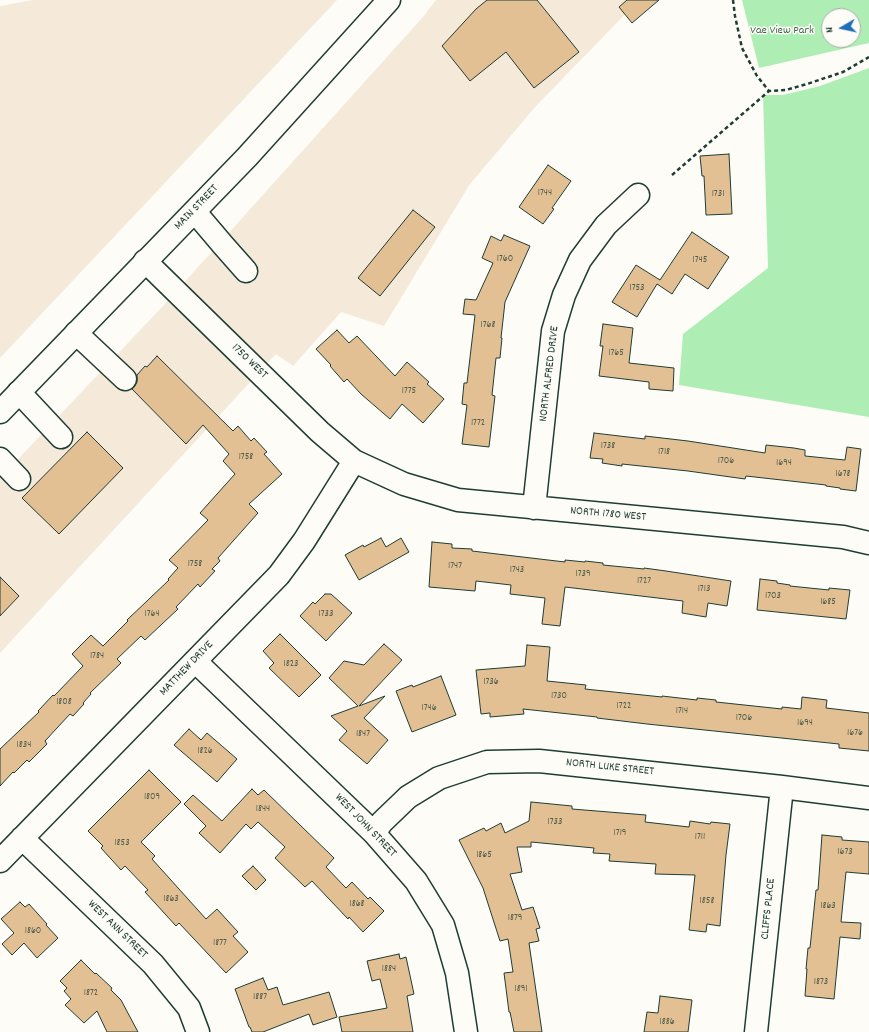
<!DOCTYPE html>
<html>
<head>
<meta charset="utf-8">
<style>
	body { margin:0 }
	#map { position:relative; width:869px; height:1032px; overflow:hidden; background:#fdfcf7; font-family:Dekko,sans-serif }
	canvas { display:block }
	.north { position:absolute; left:821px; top:8px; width:40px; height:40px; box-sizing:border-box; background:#fdfcf7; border:1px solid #a4b0a9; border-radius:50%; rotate:261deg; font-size:11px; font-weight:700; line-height:16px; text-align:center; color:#1f3d34 }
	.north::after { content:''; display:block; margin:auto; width:14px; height:18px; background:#1f6fb2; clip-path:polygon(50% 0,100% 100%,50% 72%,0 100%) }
</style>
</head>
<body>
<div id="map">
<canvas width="869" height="1032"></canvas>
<div class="north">N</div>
</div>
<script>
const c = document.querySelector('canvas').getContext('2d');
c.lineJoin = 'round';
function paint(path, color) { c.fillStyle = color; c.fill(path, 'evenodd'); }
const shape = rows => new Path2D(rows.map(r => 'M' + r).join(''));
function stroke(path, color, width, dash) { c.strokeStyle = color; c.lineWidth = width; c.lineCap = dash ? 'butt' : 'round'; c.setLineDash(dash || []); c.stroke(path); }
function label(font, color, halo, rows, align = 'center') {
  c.font = font + ' Dekko,sans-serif'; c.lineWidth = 3; c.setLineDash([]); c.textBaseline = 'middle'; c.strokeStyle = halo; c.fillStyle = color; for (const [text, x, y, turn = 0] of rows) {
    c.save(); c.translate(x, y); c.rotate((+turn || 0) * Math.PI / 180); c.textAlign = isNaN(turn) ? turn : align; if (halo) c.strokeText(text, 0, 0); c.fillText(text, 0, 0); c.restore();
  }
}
const built = shape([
	[33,0,337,0,0,358,0,6],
	[436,0,639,0,536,106,470,184,384,326,341,312,293,366,276,354,0,653,0,478,163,306,422,18]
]);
const green = shape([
	[742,0,869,0,869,43,759,68],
	[829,16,853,16,853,40,829,40],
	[869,68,869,417,679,385,683,334,768,268,763,95,783,95,820,86]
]);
const building = shape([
	[487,0,537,0,579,52,534,88,506,52,470,81,442,46,476,9,487,0],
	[627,0,659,0,632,23,619,7,627,0],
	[729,154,732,214,706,215,704,176,702,176,700,156,729,154],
	[548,165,571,181,552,208,554,209,543,224,519,207,548,165],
	[413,210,435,227,380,296,358,278,413,210],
	[692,232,729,257,708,289,685,274,672,294,657,284,637,317,612,302,636,265,660,280,692,232],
	[504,235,530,246,505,302,501,338,502,338,500,358,496,358,492,395,495,396,489,447,462,444,467,405,462,404,464,383,467,383,475,315,463,314,465,299,476,300,493,263,482,258,491,236,501,241,504,235],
	[603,324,633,328,629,363,674,368,673,391,649,389,649,382,599,376,603,346,600,346,603,324],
	[337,330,349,343,357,336,395,376,407,362,429,382,427,384,444,399,423,423,402,404,390,419,361,394,347,379,344,382,330,366,331,365,316,349,337,330],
	[157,356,233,431,238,426,251,441,254,438,267,452,264,454,282,474,249,504,258,513,218,558,220,561,212,569,215,571,200,587,198,584,176,607,178,609,145,640,141,636,117,659,121,663,90,693,91,694,83,703,84,704,73,716,70,714,45,741,47,744,29,762,27,760,14,773,13,772,0,786,0,749,39,712,38,711,53,695,54,696,83,666,72,654,91,635,103,646,128,621,127,620,169,580,168,579,178,568,169,560,208,520,200,513,235,474,223,461,229,454,203,425,186,444,132,389,134,387,137,382,137,375,145,366,147,367,157,356],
	[87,432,123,468,59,534,22,498,87,432],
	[594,433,645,439,645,436,688,441,765,453,766,445,794,448,805,450,805,456,845,460,847,447,861,449,856,491,840,489,840,488,826,486,826,485,746,476,745,479,688,471,622,464,622,466,602,463,603,459,590,458,594,433],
	[381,538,386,547,401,538,409,552,359,580,345,555,363,545,364,547,381,538],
	[432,542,452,544,452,548,472,549,472,551,565,562,565,560,585,562,585,561,603,563,603,565,644,569,644,568,666,571,731,581,727,606,708,603,706,617,682,613,683,601,565,587,560,626,542,624,545,598,510,594,511,585,476,581,475,591,429,587,432,542],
	[0,577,19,596,0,616,0,577],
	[760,579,777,581,777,583,790,585,790,586,829,590,829,588,850,590,846,619,757,610,760,579],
	[325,594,331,594,352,613,326,641,300,616,313,602,315,604,325,594],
	[280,634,321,675,299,697,269,668,274,663,263,651,280,634],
	[384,644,402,660,359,706,385,696,364,718,388,740,367,764,339,740,347,731,331,716,358,706,329,678,344,661,364,665,384,644],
	[527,645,550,647,547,681,586,685,585,689,662,697,662,696,697,700,697,698,716,700,716,702,782,709,782,707,801,709,802,697,827,700,826,708,869,713,869,751,839,748,839,744,647,724,597,718,597,717,523,709,524,714,490,717,490,713,481,714,476,670,525,666,527,645],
	[441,676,456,715,412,732,396,691,412,685,413,687,441,676],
	[189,729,201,740,207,733,237,759,217,782,174,745,189,729],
	[149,770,181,802,141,842,155,856,152,859,206,919,217,909,238,932,233,936,248,952,226,973,179,923,176,926,145,892,148,890,125,866,121,870,101,848,103,846,88,831,149,770],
	[252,789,258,795,264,790,334,858,326,867,346,888,352,882,368,899,370,897,384,911,363,932,349,917,348,919,312,881,305,887,275,858,285,847,258,822,251,829,246,824,220,853,199,833,206,826,184,804,193,795,222,821,252,789],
	[531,802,572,806,572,809,646,815,645,822,689,827,690,821,710,824,711,822,730,824,726,855,720,926,707,924,706,932,689,930,695,875,655,874,656,864,609,861,610,854,593,853,594,848,531,842,531,847,517,847,522,872,510,874,522,910,533,907,540,928,536,929,539,941,529,943,542,1032,514,1032,510,1012,509,1012,504,973,513,972,508,939,500,941,483,888,459,840,484,828,486,831,501,823,505,833,529,821,531,802],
	[822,835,842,837,842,840,869,842,869,874,846,872,841,922,861,923,860,939,840,937,834,999,805,996,807,969,806,969,808,948,810,948,816,890,818,890,822,835],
	[253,866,266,880,256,890,242,876,253,866],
	[20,902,25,907,29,904,47,924,46,925,58,938,37,958,24,943,12,955,2,944,14,933,1,919,20,902],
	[399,954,400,959,406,957,414,994,407,996,413,1032,342,1032,339,1017,387,1008,380,979,372,981,367,961,399,954],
	[81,960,95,974,96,973,112,988,111,990,121,1000,138,1032,107,1032,97,1011,84,1023,65,1005,71,999,64,991,67,988,60,981,81,960],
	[263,978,268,990,277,987,283,1005,329,992,337,1017,313,1025,309,1014,263,1032,252,1032,250,1027,249,1027,235,989,263,978],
	[660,996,692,1000,688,1032,644,1032,647,1012,658,1013,660,996]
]);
const path = shape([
	[733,0,735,16,742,48,757,76,769,91,786,90,807,84,843,72,869,57],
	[672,175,769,91]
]);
const minor = shape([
	[195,212,223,245,246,271],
	[145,261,320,432,354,461,404,484,458,500,843,537,869,543],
	[76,333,125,379],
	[19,392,61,437],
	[0,459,19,479],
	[534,508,553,331,564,295,580,260,606,225,638,195],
	[195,661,374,833,416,881,443,925,457,973,466,1032],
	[374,833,382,822,408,797,439,778,487,762,539,761,782,787,869,798],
	[22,838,153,964,189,1008,198,1032],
	[0,861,279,575,304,541,354,461],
	[756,1032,782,787]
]);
const major = shape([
	[0,412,247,157,389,0]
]);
const numberNames = [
	["1744",545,194],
	["1731",718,195],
	["1760",505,260],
	["1745",700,261],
	["1753",637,289],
	["1768",488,326],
	["1765",616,354],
	["1775",409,392],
	["1772",478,424],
	["1738",608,447],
	["1718",664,453],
	["1758",246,458],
	["1706",726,462],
	["1694",784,464],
	["1678",843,475],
	["1758",195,565],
	["1747",455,567],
	["1743",517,571],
	["1739",583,575],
	["1727",644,582],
	["1713",704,590],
	["1703",773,597],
	["1685",828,603],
	["1764",152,615],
	["1733",326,615],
	["1784",97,657],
	["1823",291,665],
	["1736",491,683],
	["1730",559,697],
	["1808",64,703],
	["1722",624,707],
	["1746",429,709],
	["1714",682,712],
	["1706",744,719],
	["1694",805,724],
	["1676",855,734],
	["1847",363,735],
	["1834",24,746],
	["1826",205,752],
	["1809",152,798],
	["1844",263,810],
	["1733",555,823],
	["1719",620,834],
	["1711",700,838],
	["1853",122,844],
	["1673",845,853],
	["1865",484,856],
	["1863",171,900],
	["1858",707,902],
	["1868",357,905],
	["1863",828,907],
	["1879",515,919],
	["1860",33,932],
	["1877",220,944],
	["1884",389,970],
	["1873",821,983],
	["1891",521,990],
	["1872",91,994],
	["1887",260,998],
	["1886",667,1023]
];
const parkNames = [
	["Vae View Park",782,31]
];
const streetNames = [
	["MAIN STREET",197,208,-46],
	["1750 WEST",249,362,44],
	["NORTH ALFRED DRIVE",550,374,-83],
	["NORTH 1780 WEST",608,515,5],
	["MATTHEW DRIVE",187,669,-46],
	["NORTH LUKE STREET",610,768,6],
	["WEST JOHN STREET",365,826,46],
	["CLIFFS PLACE",769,909,-84],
	["WEST ANN STREET",117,930,44]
];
paint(built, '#f5ead9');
paint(green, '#aeeeb5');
paint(building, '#e3c094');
stroke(building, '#1f3d34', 1);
stroke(minor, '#1f3d34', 25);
stroke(major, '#1f3d34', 25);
stroke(path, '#1f3d34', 2.5, [4, 3]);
stroke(minor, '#fdfcf7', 22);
stroke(major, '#fdfcf7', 22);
label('10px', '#505e4c', null, numberNames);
label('12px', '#3c604e', '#fdfcf7', parkNames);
label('12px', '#1f3d34', '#fdfcf7', streetNames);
</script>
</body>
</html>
